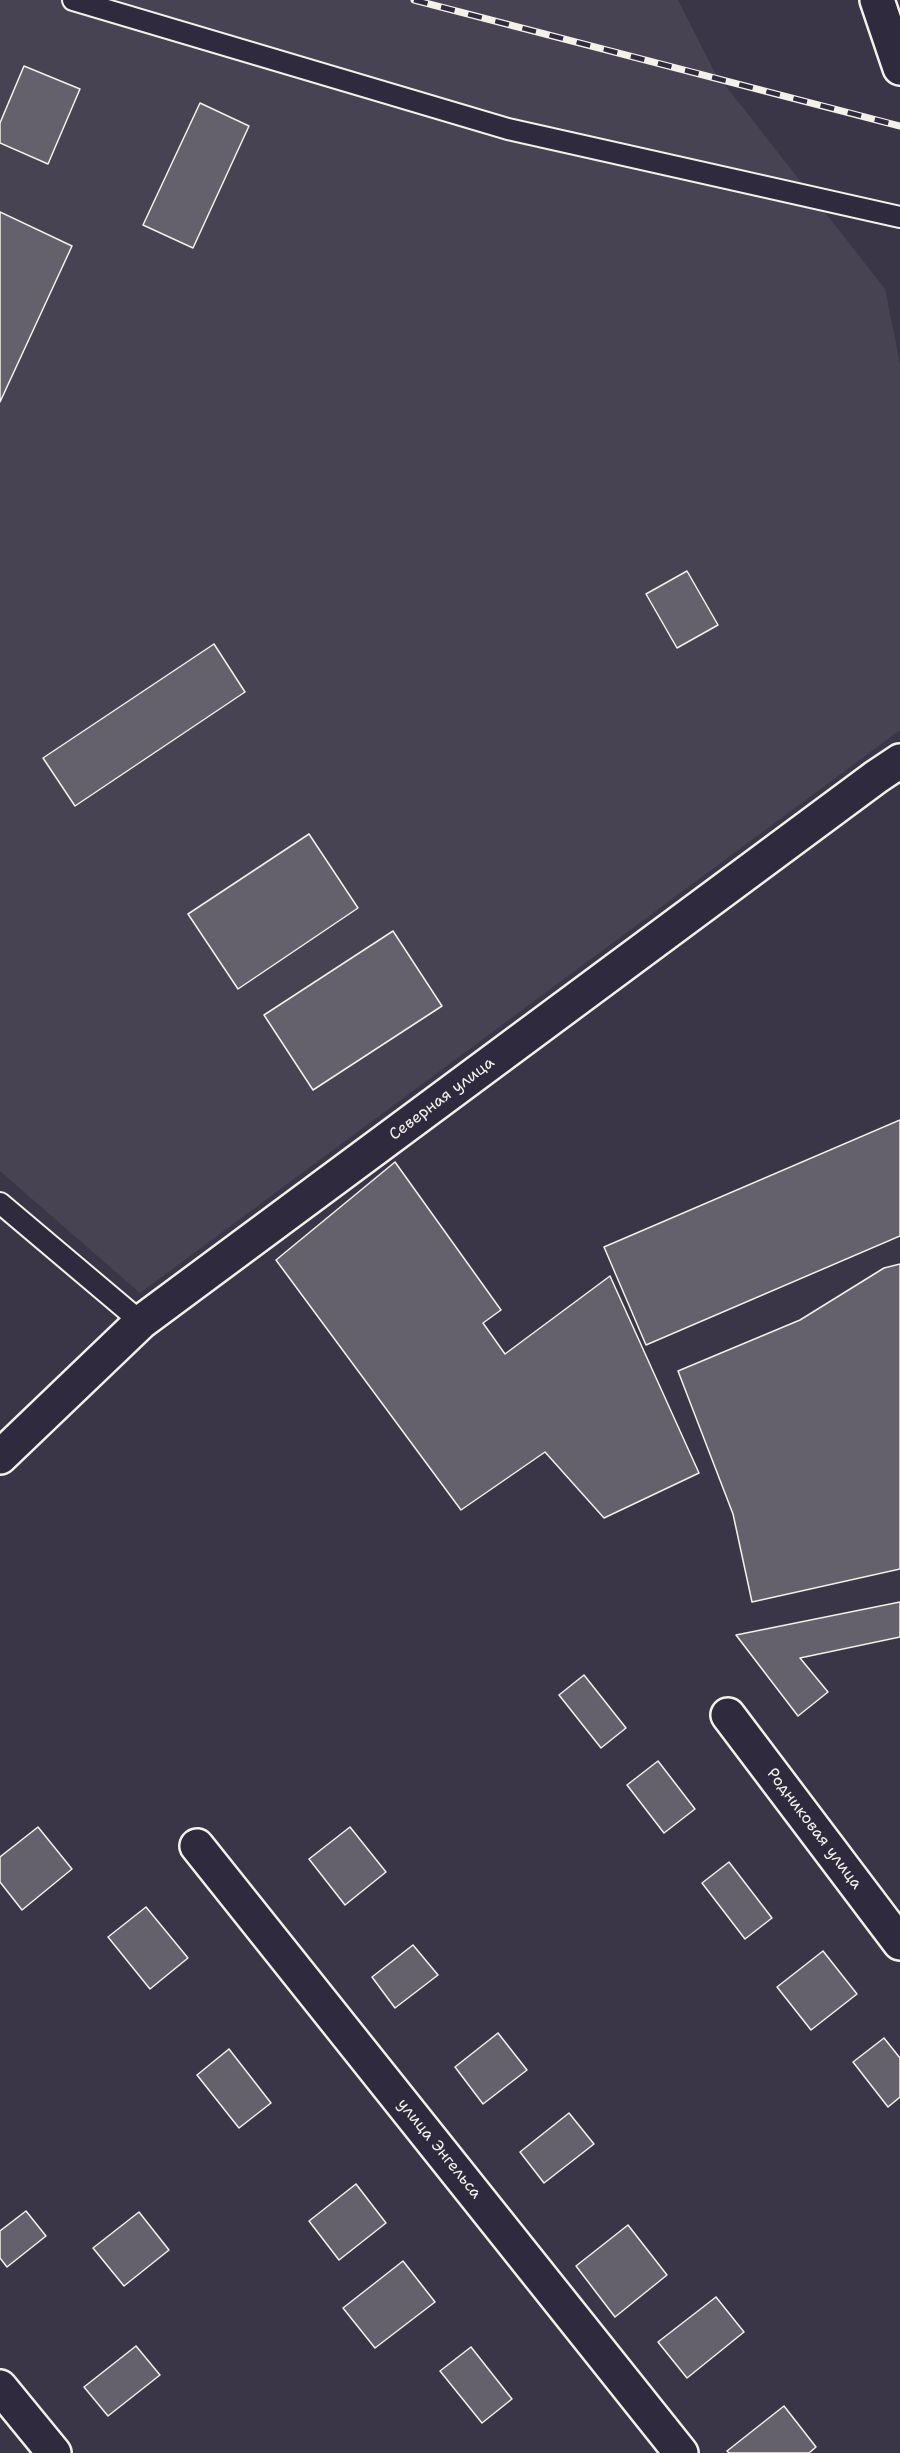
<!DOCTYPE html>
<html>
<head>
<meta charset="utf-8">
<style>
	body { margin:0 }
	canvas { display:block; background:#3b3647 }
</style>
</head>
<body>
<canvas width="900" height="2453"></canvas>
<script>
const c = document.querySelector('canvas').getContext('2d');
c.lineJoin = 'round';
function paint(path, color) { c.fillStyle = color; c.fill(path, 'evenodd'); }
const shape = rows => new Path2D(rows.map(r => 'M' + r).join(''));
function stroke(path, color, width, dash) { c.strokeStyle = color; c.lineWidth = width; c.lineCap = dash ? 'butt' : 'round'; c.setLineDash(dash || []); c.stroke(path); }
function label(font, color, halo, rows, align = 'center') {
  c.font = font + ' "Shantell Sans",sans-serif'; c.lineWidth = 5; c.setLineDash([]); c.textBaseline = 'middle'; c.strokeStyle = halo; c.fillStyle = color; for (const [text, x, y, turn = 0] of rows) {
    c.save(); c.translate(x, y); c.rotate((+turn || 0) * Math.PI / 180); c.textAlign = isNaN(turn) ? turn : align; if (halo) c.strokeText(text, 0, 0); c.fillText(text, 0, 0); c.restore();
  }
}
const built = shape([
	[0,0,678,0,714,71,885,289,900,364,900,730,140,1293,0,1171]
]);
const building = shape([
	[24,66,80,89,48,164,0,143,0,123,24,66],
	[200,103,249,126,193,248,143,225,200,103],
	[0,212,72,246,0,402,0,212],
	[687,571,718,625,677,648,646,594,687,571],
	[214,644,245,692,75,806,43,758,214,644],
	[309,834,358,908,238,989,188,914,309,834],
	[393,931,442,1006,313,1090,264,1015,393,931],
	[900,1120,900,1236,646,1345,604,1247,900,1120],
	[395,1162,501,1310,483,1323,505,1354,610,1276,699,1473,604,1518,545,1452,461,1510,276,1260,395,1162],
	[900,1264,900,1569,752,1602,733,1514,678,1371,800,1320,884,1268,900,1264],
	[900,1602,900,1637,800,1658,828,1692,798,1716,736,1635,900,1602],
	[584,1675,626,1728,601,1748,559,1695,584,1675],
	[658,1761,695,1809,664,1833,627,1785,658,1761],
	[38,1827,72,1869,22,1910,0,1882,0,1857,38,1827],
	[350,1827,386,1872,345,1905,309,1859,350,1827],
	[729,1862,772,1918,745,1939,702,1883,729,1862],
	[146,1907,188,1958,150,1989,108,1937,146,1907],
	[413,1945,438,1975,395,2008,372,1977,413,1945],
	[823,1951,857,1994,811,2030,777,1987,823,1951],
	[498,2033,527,2070,483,2104,455,2067,498,2033],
	[884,2038,900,2058,900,2097,888,2107,853,2062,884,2038],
	[229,2049,271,2103,239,2128,197,2075,229,2049],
	[569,2113,594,2144,544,2183,520,2152,569,2113],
	[356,2184,386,2223,339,2260,309,2221,356,2184],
	[26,2211,46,2236,7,2267,0,2258,0,2231,26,2211],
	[139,2212,169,2250,124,2286,93,2248,139,2212],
	[628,2225,667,2275,615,2317,576,2266,628,2225],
	[403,2261,435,2302,375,2348,343,2308,403,2261],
	[716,2297,744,2332,687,2378,658,2342,716,2297],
	[136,2346,160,2375,108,2416,84,2387,136,2346],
	[471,2347,512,2399,482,2423,440,2371,471,2347],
	[784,2406,816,2447,809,2453,729,2453,727,2451,784,2406]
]);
const service = shape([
	[73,0,508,129,900,217],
	[0,1203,141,1322]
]);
const minor = shape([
	[728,1715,900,1943],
	[197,1846,681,2453],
	[0,2387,54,2453]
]);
const tertiary = shape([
	[877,0,900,68],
	[0,1457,141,1322,876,777,900,761]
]);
const rail = shape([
	[414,0,900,126]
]);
const streetNames = [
	["Северная улица",442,1099,-37],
	["Родниковая улица",814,1829,53],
	["улица Энгельса",439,2149,51]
];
paint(built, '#484352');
paint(building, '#65616c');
stroke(building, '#f4f1e8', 1.5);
stroke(service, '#f4f1e8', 24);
stroke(minor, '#f4f1e8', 38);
stroke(tertiary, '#f4f1e8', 38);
stroke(service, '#2f2a3d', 20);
stroke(minor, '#2f2a3d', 33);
stroke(tertiary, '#2f2a3d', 33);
stroke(rail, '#f4f1e8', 7);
stroke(rail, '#2f2a3d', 4.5, [14]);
label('16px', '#f4f1e8', '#2f2a3d', streetNames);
</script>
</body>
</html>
